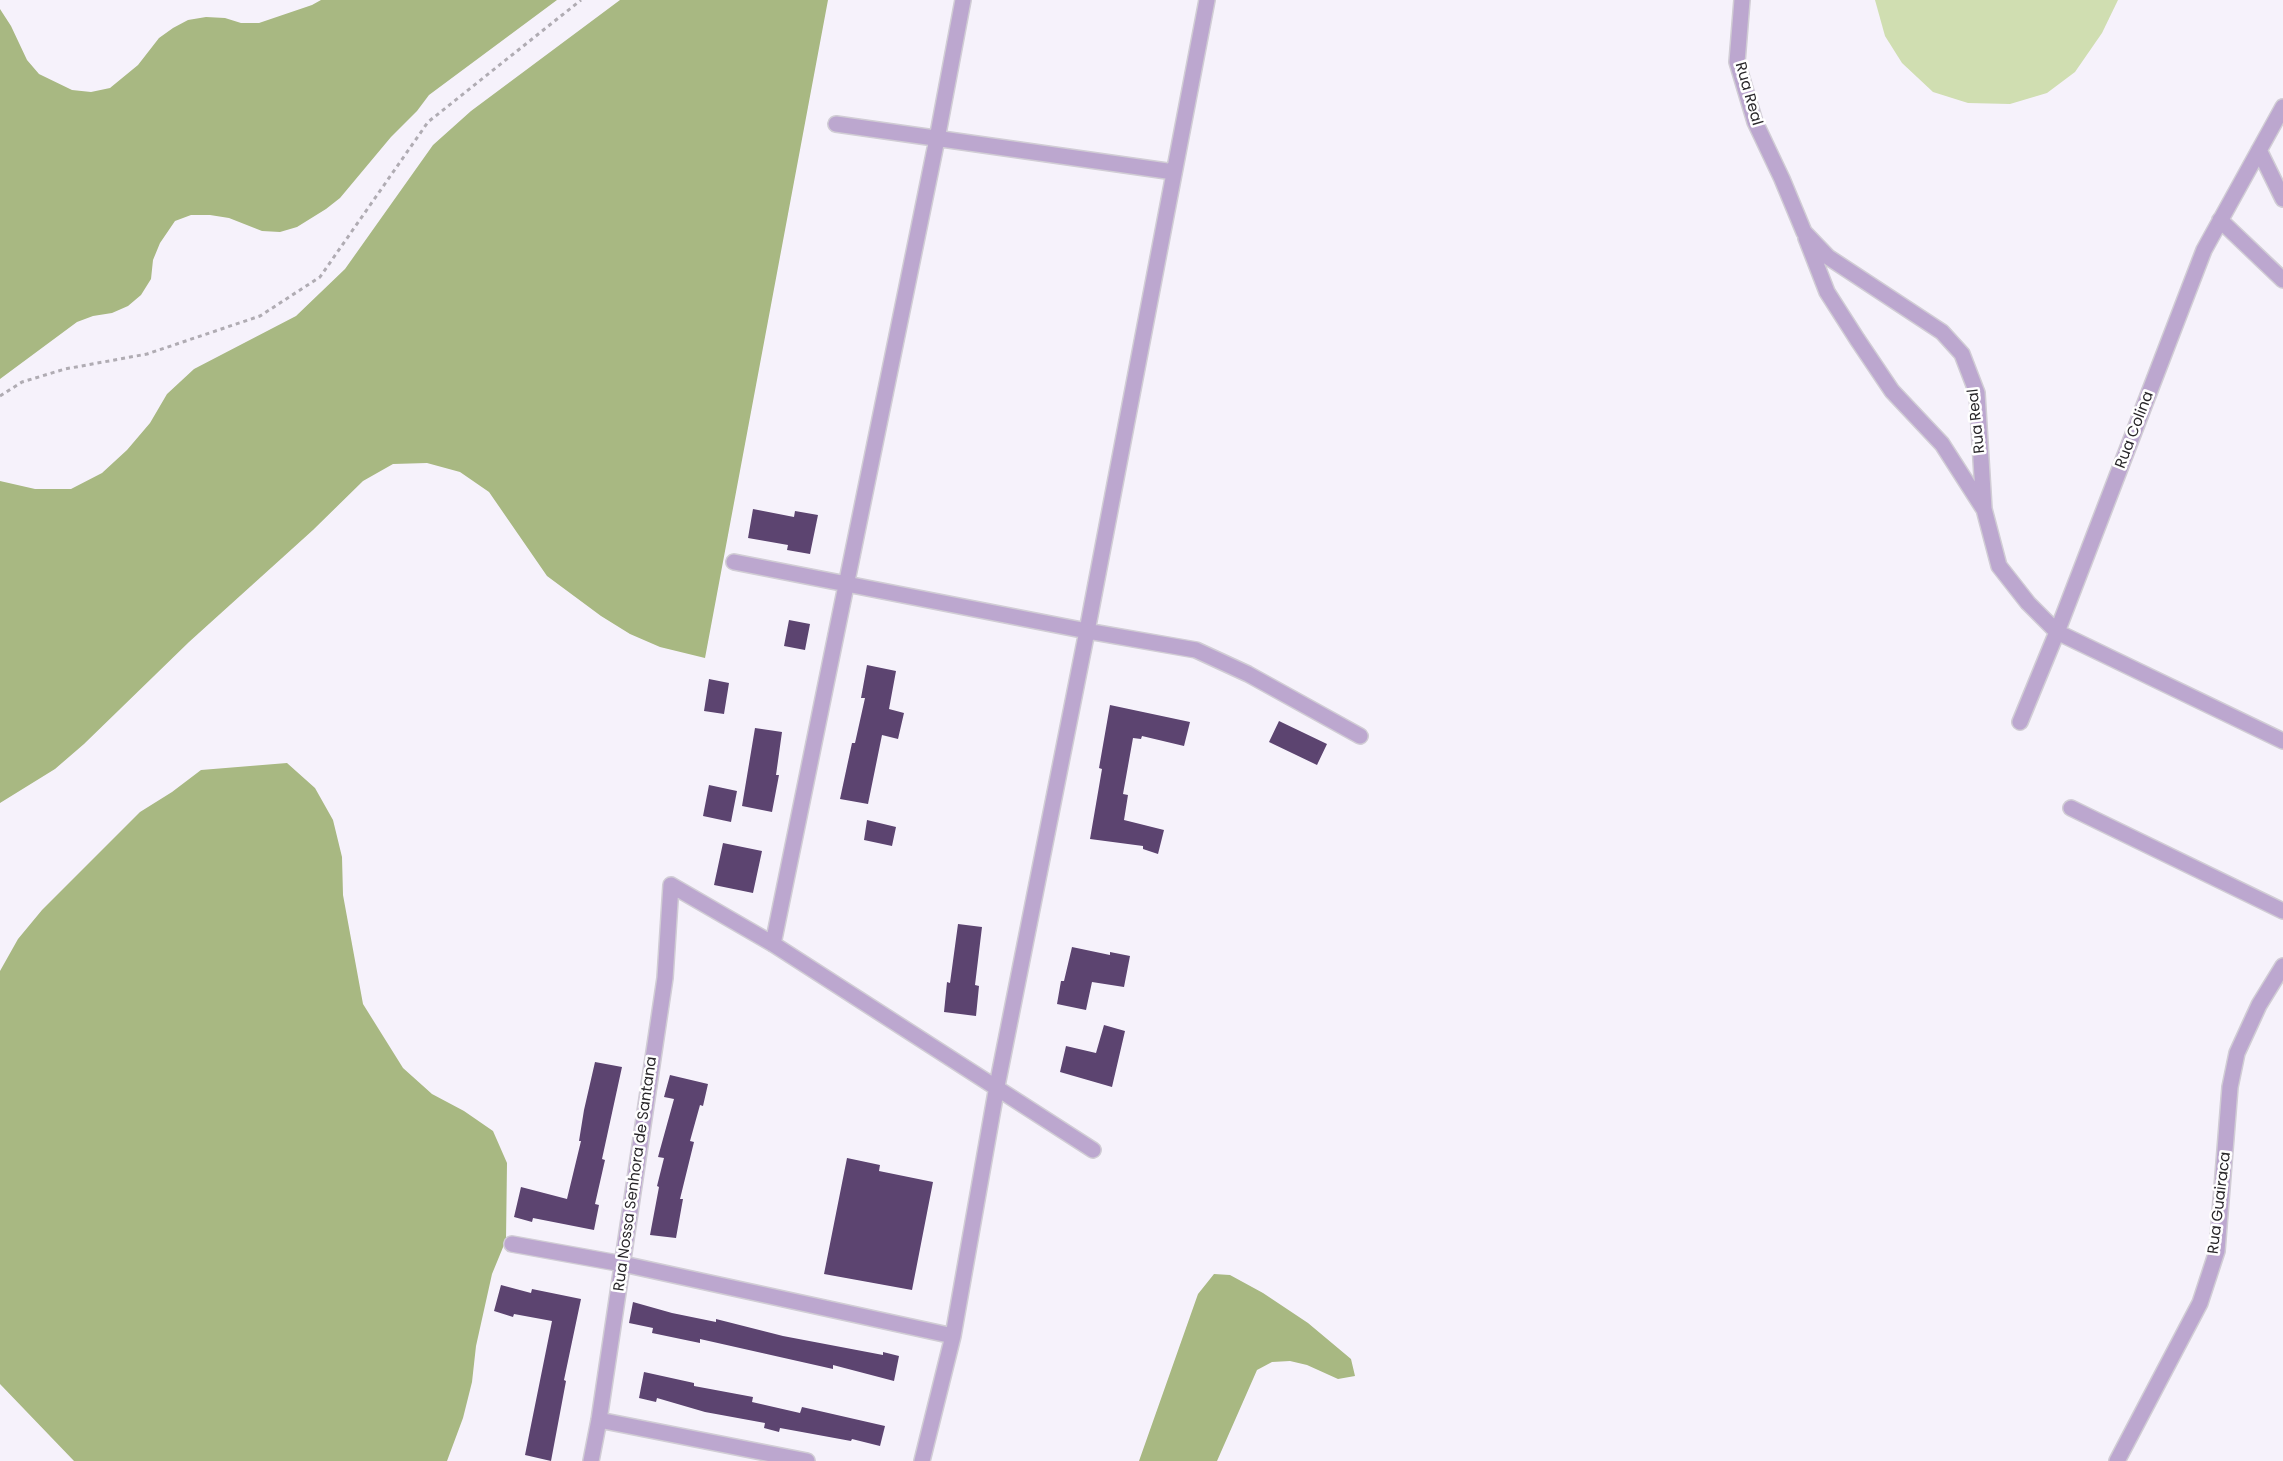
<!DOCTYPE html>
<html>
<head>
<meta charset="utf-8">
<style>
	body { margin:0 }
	canvas { display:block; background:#f6f2fb }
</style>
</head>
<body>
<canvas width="2283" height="1461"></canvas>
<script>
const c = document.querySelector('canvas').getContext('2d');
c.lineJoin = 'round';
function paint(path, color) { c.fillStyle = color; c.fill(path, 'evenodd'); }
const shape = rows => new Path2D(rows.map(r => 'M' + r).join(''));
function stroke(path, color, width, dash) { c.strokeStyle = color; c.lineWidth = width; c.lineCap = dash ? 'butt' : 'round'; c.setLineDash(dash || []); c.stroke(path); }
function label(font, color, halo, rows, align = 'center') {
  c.font = font + ' Poppins,sans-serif'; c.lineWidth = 5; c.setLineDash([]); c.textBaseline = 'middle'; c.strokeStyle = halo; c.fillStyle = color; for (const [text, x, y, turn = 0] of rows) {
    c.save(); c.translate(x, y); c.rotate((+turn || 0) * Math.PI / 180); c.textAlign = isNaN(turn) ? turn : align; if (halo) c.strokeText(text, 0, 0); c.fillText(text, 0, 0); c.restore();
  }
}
const green = shape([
	[1875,0,2118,0,2102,33,2075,72,2047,93,2010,104,1968,103,1933,92,1902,63,1885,36]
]);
const forest = shape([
	[321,0,557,0,429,95,417,111,391,137,340,198,326,209,297,227,280,232,262,231,229,218,210,215,191,215,175,221,160,243,153,260,151,279,141,295,128,306,112,313,93,316,77,322,0,379,0,9,11,26,27,60,39,74,72,90,91,92,110,88,138,65,159,38,173,28,188,20,206,17,225,18,241,23,259,23,312,5],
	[620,0,828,0,705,658,660,647,630,634,601,616,547,576,489,492,460,472,427,463,393,464,363,481,313,530,189,642,84,744,55,769,0,803,0,481,35,489,71,489,102,473,127,450,150,423,167,394,194,369,296,316,345,269,433,145,471,111],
	[287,763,315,788,333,820,342,857,343,895,363,1004,403,1068,432,1094,464,1111,493,1131,507,1163,506,1240,492,1274,476,1346,472,1382,463,1418,447,1461,74,1461,0,1384,0,971,18,939,42,910,140,812,172,792,201,770],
	[1214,1274,1230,1275,1263,1293,1308,1323,1351,1359,1355,1376,1338,1379,1307,1365,1290,1361,1272,1362,1257,1370,1217,1461,1139,1461,1198,1294]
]);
const building = shape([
	[753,509,794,517,795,511,818,515,810,554,787,550,788,545,748,538],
	[789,620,810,624,805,650,784,646],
	[867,665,896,671,889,709,904,713,898,739,882,735,868,804,840,799,852,743,855,743,865,698,861,698],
	[709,679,729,683,724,714,704,711],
	[1110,705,1190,722,1184,746,1142,736,1141,739,1133,738,1123,794,1128,795,1124,820,1164,830,1158,854,1143,849,1143,846,1090,839,1102,769,1099,768],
	[1279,721,1327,744,1317,765,1269,742],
	[755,728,782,732,776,775,779,775,772,812,742,806],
	[709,785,737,791,731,822,703,816],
	[867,820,896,827,892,846,864,840],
	[723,843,762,851,753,893,714,885],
	[958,924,982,927,975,985,979,986,976,1016,944,1012,947,982,950,983],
	[1072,947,1110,955,1110,952,1130,956,1124,987,1092,982,1086,1010,1057,1004,1061,981,1064,981],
	[1104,1025,1125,1031,1112,1087,1060,1072,1066,1046,1096,1053],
	[595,1062,622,1067,602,1159,605,1160,595,1204,599,1205,594,1230,533,1218,532,1222,514,1217,521,1187,567,1199,581,1141,579,1141,584,1110],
	[670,1075,708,1084,703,1106,700,1105,690,1141,694,1142,680,1199,683,1199,676,1238,650,1235,659,1187,657,1186,664,1158,658,1157,674,1099,664,1097],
	[847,1158,880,1165,879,1171,933,1182,912,1290,824,1274],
	[501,1285,531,1293,532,1289,581,1299,564,1380,566,1381,551,1461,525,1455,552,1321,514,1314,513,1317,494,1311],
	[633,1302,672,1313,716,1322,716,1319,783,1336,883,1355,883,1352,899,1356,894,1381,833,1365,833,1369,700,1339,700,1343,652,1333,653,1328,629,1323],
	[644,1372,694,1383,694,1386,753,1397,752,1402,800,1413,802,1407,885,1426,880,1446,852,1439,851,1441,780,1428,779,1432,764,1428,765,1423,705,1412,657,1398,656,1402,639,1398]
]);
const path = shape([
	[0,396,22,382,65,369,147,354,260,316,320,277,428,122,581,0]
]);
const minor = shape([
	[1742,0,1737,62,1755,122,1782,179,1804,232,1828,257,1942,332,1962,354,1977,393,1984,509,1999,566,2028,603,2057,632,2283,741],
	[836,124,1174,172],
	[2259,150,2283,199],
	[2220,220,2283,280],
	[1806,238,1827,292,1857,339,1892,391,1942,444,1983,508],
	[734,562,1087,631,1196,650,1248,674,1360,736],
	[2020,722,2057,632,2204,250,2283,107],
	[2071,808,2283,911],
	[773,944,937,139,963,0],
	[512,1244,623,1264,953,1336],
	[599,1420,807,1461],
	[591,1461,599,1420,665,978,671,885,773,944,1093,1150],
	[922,1461,953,1336,997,1086,1087,631,1207,0],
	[2117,1461,2200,1303,2217,1251,2230,1087,2237,1053,2259,1005,2283,966]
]);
const streetNames = [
	["Rua Real",1748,94,74],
	["Rua Real",1977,421,-96],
	["Rua Colina",2135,430,-69],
	["Rua Nossa Senhora de Santana",636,1174,-82],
	["Rua Guairaca",2220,1203,-83]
];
paint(green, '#d0deb1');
paint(forest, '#a8b882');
paint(building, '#5c4470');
stroke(minor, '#d1cdd5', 18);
stroke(path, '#b0acb3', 3, [4, 4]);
stroke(minor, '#bca7cf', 15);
label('15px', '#29272a', '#fff', streetNames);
</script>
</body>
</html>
